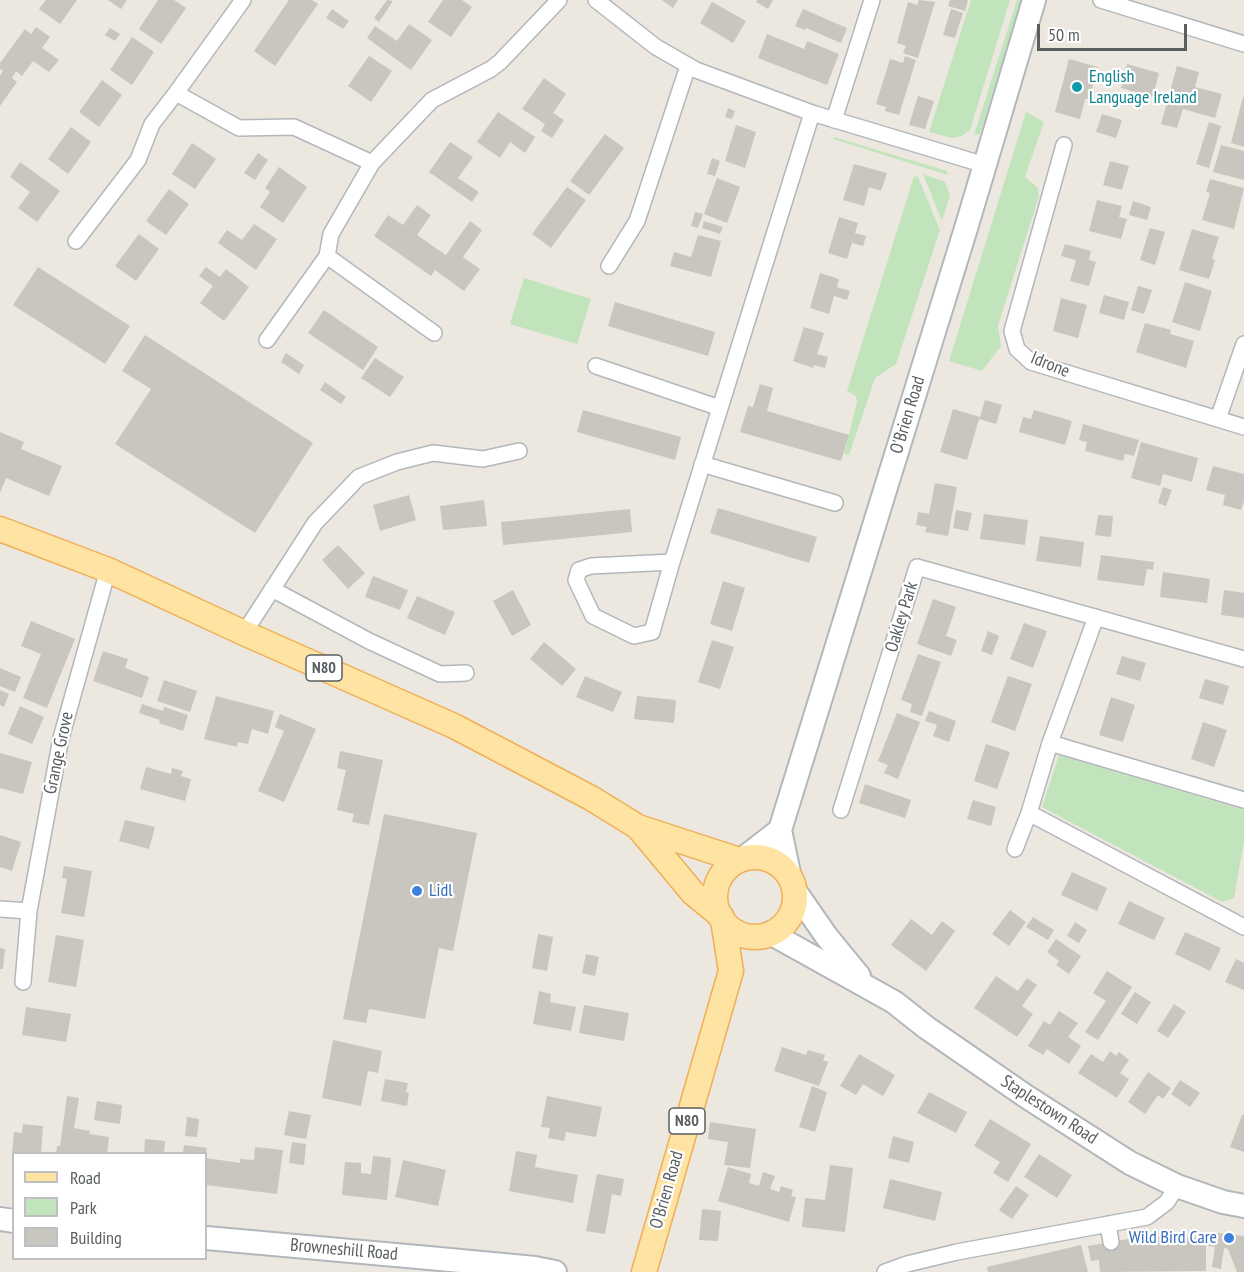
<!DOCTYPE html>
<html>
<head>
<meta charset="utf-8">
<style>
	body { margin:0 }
	#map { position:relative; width:1244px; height:1272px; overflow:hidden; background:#ece8e0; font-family:"PT Sans Narrow",sans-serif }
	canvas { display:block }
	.legend { position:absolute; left:12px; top:1152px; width:195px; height:108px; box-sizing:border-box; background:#fff; border:2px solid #bdbfc0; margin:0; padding:8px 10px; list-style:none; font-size:18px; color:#595e61 }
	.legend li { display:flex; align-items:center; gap:12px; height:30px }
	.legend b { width:30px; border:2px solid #bdbfc0 }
	.scale { position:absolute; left:1037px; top:24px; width:150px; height:27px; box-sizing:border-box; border:3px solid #595e61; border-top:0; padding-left:8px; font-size:18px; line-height:21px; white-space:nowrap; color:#595e61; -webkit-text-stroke:4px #fff; paint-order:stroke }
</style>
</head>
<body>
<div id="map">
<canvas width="1244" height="1272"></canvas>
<ul class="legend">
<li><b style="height:8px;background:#fee3a3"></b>Road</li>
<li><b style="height:16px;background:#c2e4bc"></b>Park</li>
<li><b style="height:16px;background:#c9c5bf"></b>Building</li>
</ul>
<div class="scale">50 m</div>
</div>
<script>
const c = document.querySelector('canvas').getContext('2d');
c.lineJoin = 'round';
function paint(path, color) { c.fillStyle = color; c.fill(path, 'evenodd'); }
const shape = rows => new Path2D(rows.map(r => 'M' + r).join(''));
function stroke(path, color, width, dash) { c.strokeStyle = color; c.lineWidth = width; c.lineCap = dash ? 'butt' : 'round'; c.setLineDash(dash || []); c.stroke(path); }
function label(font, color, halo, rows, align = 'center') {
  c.font = font + ' "PT Sans Narrow",sans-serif'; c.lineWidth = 4.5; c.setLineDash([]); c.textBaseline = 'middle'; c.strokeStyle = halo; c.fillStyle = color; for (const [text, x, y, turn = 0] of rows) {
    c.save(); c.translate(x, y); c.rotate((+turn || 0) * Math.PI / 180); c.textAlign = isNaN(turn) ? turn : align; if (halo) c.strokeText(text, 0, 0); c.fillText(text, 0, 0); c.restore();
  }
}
const green = shape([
	[971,0,1010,0,970,130,962,136,952,138,929,132],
	[1017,0,1022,0,980,134,974,135],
	[1026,112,1044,122,1025,177,1038,188,1039,196,998,326,1001,346,982,371,949,361],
	[834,137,937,168,947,171,948,175,833,139],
	[923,174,945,182,950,195,942,221],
	[914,176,918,177,940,230,896,364,875,378,849,455,844,454,857,402,856,396,847,391],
	[524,278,591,299,577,344,510,324],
	[1059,755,1244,810,1244,841,1234,898,1222,902,1042,807]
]);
const building = shape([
	[46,0,77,0,60,24,39,9],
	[108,0,127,0,121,9],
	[158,0,174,0,186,8,161,44,139,29],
	[289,0,312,0,318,4,275,66,254,51],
	[387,0,393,1,379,22,374,18],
	[443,0,462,0,472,7,451,37,428,22],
	[662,0,678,0,673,8],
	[757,0,773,0,768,9,756,2],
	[919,0,935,2,918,58,903,53,906,46,897,43,908,2,917,5],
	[950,0,968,0,965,11,948,6],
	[712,2,746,21,733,43,700,23],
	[332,9,349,21,343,29,326,18],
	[803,9,847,28,841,43,806,28,805,30,795,26],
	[951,9,963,13,955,38,943,35],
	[409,24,432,40,411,70,367,38,375,26,397,41],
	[36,27,50,37,42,48,59,60,49,72,33,61,22,76,16,71,12,78,17,82,0,106,0,76,3,71,0,69,0,63,25,29,31,34],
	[110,28,120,34,115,41,105,35],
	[767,34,804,49,807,41,839,54,827,85,758,58],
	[132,37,154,52,132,85,110,70],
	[369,56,392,71,371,102,348,86],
	[905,56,916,60,899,115,885,111,886,107,876,104,890,59,903,63],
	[1069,59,1098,67,1089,99,1085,99,1080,119,1055,112],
	[1127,64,1159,73,1153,97,1121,88],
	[1177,66,1199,72,1195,87,1222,94,1215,118,1183,109,1177,128,1161,124],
	[544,78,566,94,553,113,564,120,552,138,541,131,545,124,522,109],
	[102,80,122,95,99,127,79,112],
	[918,96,934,101,925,129,909,125],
	[1243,97,1244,97,1244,147,1231,143],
	[728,108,735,111,732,119,725,117],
	[498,112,535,137,525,153,510,142,500,158,477,142],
	[1102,114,1122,120,1116,138,1096,132],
	[1209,122,1221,126,1209,168,1196,164],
	[736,125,756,132,745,168,725,161],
	[71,127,91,142,68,174,48,159],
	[605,134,624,148,589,195,570,181],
	[450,142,473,157,458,178,479,192,472,202,429,172],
	[192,143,216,159,195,189,172,174],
	[1221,145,1244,151,1244,180,1213,172],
	[258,153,268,160,255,180,244,173],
	[712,158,720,161,715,176,707,174],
	[1110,161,1129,166,1122,190,1103,185],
	[20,162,60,191,37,222,18,208,30,192,10,177],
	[854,164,887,173,881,191,869,187,864,206,843,200],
	[279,167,307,187,283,223,260,207,270,192,265,188],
	[717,178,740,187,727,223,704,214],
	[1210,179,1244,188,1234,229,1202,220,1210,193,1206,192],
	[567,187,586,200,551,248,532,234],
	[169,189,189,204,166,235,146,221],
	[1097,200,1122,206,1119,217,1127,219,1121,239,1089,231],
	[1133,201,1151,207,1147,220,1129,215],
	[417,205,431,215,417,235,446,255,470,221,482,230,463,257,480,269,464,291,435,270,431,276,374,236,388,215,403,225],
	[695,212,703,214,698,228,691,226],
	[839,217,858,223,855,233,866,236,863,246,852,243,847,259,828,253],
	[704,221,723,227,720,234,702,228],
	[254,224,277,239,256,270,218,243,227,230,242,240],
	[1150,228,1165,232,1155,265,1140,260],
	[1192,229,1219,237,1212,259,1215,260,1209,279,1179,270],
	[139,234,159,249,136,281,115,266],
	[698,235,721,241,711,277,670,266,674,252,691,257],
	[1065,244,1091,251,1089,260,1096,262,1089,286,1070,281,1076,260,1061,256],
	[38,267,130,326,105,364,13,305],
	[206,267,220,277,226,269,249,287,224,321,200,303,213,286,199,276],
	[820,273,839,279,837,287,850,291,847,300,834,296,829,314,810,308],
	[1185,282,1212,291,1200,331,1172,322],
	[1138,286,1152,290,1144,314,1131,310],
	[1104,295,1129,302,1124,320,1099,313],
	[1061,298,1087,305,1078,338,1053,331],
	[615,302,715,332,708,356,608,326],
	[324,310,378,347,363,370,308,333],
	[1145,323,1171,330,1170,334,1194,341,1186,368,1136,352],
	[804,327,824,333,817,354,828,357,825,368,814,365,813,368,793,361],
	[145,335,313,443,255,533,115,444,151,389,122,371],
	[286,353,304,365,299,374,281,362],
	[375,358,404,377,390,397,361,378],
	[325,382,346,397,341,404,320,390],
	[760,384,773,388,767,411,849,435,841,461,740,432,748,406,753,407],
	[985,400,1002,405,996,424,979,419,967,460,940,452,953,409,980,417],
	[583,410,681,437,675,460,577,432],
	[1034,410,1072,421,1065,445,1019,432,1023,417,1031,419],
	[1083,424,1139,440,1134,456,1125,454,1123,461,1085,451,1087,442,1079,440],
	[0,432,24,442,21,449,62,466,49,496,6,478,0,493],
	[1141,442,1198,458,1192,482,1163,474,1160,486,1131,478],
	[1213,466,1244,474,1244,501,1241,510,1223,505,1225,495,1206,490],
	[935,483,957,487,948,536,925,532,927,527,916,525,918,512,929,514],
	[1163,487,1172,490,1166,506,1158,503],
	[409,495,416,520,380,531,373,505],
	[484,500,487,526,443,530,440,506],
	[718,508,817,537,809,563,710,533],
	[630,509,632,532,503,545,501,522],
	[956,510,972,513,968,531,953,528],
	[984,514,1028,520,1025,545,980,539],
	[1098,515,1113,516,1111,537,1095,535],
	[1040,536,1084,542,1081,567,1036,561],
	[338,545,365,573,348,589,322,560],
	[1101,555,1154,562,1153,570,1147,569,1144,586,1097,580],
	[1163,572,1210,579,1207,603,1160,597],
	[373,576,408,590,400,610,365,597],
	[723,581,745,588,732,631,710,624],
	[513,590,531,625,512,636,493,601],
	[1224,590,1244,593,1244,618,1221,615],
	[417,596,455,612,445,635,407,618],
	[933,599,956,607,946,636,957,640,951,656,917,644],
	[31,621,75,639,47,708,23,698,41,654,21,646],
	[1024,623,1047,631,1033,668,1010,659],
	[988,631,999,636,992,655,981,651],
	[712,640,734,647,720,689,698,682],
	[544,642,576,669,562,686,530,659],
	[103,651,128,659,125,668,149,677,142,698,93,681],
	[918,654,941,662,922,716,910,712,912,704,901,700],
	[1122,656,1146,663,1140,681,1116,674],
	[0,668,21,677,15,692,0,686],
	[585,676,622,692,613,712,576,697],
	[1008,676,1032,684,1015,731,991,722],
	[1205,679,1229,686,1223,705,1199,698],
	[164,680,197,691,190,712,157,701],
	[0,690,9,694,4,707,0,705],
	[216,696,274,711,268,734,252,729,248,744,238,742,237,747,204,739],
	[637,696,676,700,674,723,634,719],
	[1111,697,1135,705,1123,742,1099,735],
	[142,704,163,711,164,707,188,715,183,731,159,723,160,720,139,713],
	[20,706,44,717,32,744,8,734],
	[929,711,956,721,949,742,933,736,937,725,925,721],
	[897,713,920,722,898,779,884,773,888,765,878,761],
	[280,714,316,729,284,802,258,791,284,731,275,727],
	[1203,722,1227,730,1214,767,1191,759],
	[986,744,1010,752,997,789,974,781],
	[340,751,383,760,369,825,352,822,354,814,337,810,346,770,337,768],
	[0,753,32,762,23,794,0,788],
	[146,767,171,774,172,768,183,771,181,776,191,779,185,801,140,789],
	[865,784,911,800,905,818,859,803],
	[973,800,996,807,991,826,967,819],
	[384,814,477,833,453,951,439,948,425,1019,369,1009,366,1023,343,1019],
	[125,820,155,827,149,849,119,841],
	[0,835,21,842,12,871,0,867],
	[64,866,92,871,84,917,61,913,67,879,62,878],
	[1072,872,1107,888,1097,911,1061,895],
	[1129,901,1165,918,1154,940,1118,924],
	[1010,910,1026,922,1009,946,992,934],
	[1033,917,1054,930,1048,940,1026,927],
	[911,919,932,935,942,921,955,931,926,971,891,945],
	[1075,922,1087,930,1079,943,1067,936],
	[1185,932,1221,948,1210,971,1175,954],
	[538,934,553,937,547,971,532,968],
	[56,935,84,940,76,987,48,982],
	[1056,939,1081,956,1069,974,1056,965,1059,961,1047,952],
	[0,948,5,949,3,969,0,969],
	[586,954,599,957,595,976,582,973],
	[1236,959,1244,963,1244,990,1225,982],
	[1107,971,1132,987,1098,1040,1085,1032,1106,1001,1093,993],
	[996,976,1018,991,1027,978,1037,985,1022,1006,1033,1014,1017,1037,974,1008],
	[539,991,551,994,550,1002,576,1007,571,1031,533,1024],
	[1135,992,1151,1002,1137,1024,1121,1014],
	[1174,1004,1186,1012,1168,1038,1157,1031],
	[584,1005,629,1013,624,1041,579,1033],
	[26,1007,71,1014,66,1042,22,1035],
	[1059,1011,1078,1023,1068,1037,1081,1046,1069,1064,1047,1049,1043,1055,1028,1046,1044,1021,1050,1025],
	[333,1040,382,1051,378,1073,368,1071,361,1106,322,1098],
	[782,1047,806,1055,808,1050,825,1055,823,1060,828,1062,819,1086,774,1071],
	[1110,1051,1116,1056,1119,1052,1129,1060,1120,1073,1129,1079,1117,1098,1078,1073,1091,1054,1103,1062],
	[859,1054,895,1075,883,1096,863,1084,856,1095,840,1086],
	[1148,1072,1171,1088,1163,1099,1158,1095,1145,1114,1128,1102],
	[385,1079,408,1083,406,1092,409,1093,407,1106,381,1101],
	[1180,1080,1200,1093,1190,1107,1171,1094],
	[812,1086,827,1092,815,1132,799,1127],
	[929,1092,967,1112,956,1133,917,1113],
	[67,1096,79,1098,74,1128,90,1131,89,1134,109,1137,107,1154,56,1154,57,1146,60,1146],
	[547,1096,602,1107,596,1137,566,1132,564,1141,548,1138,550,1128,541,1127],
	[97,1101,122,1105,120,1124,94,1120],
	[289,1111,311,1115,306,1139,284,1135],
	[1242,1115,1244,1115,1244,1152,1230,1147],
	[187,1117,199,1119,197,1137,185,1136],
	[990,1119,1031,1144,1008,1182,993,1173,1000,1162,974,1146],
	[710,1122,756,1129,750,1168,724,1165,728,1142,708,1139],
	[23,1124,43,1126,41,1154,12,1154,14,1132,22,1133],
	[893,1136,914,1142,909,1163,888,1158],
	[145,1139,165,1141,164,1154,144,1154],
	[292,1142,306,1144,304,1165,289,1163],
	[184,1145,207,1148,206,1154,183,1154],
	[255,1147,283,1150,277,1194,206,1185,206,1158,240,1163,240,1159,254,1160],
	[516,1151,537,1155,535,1167,578,1175,573,1203,509,1191],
	[1039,1154,1072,1175,1057,1198,1024,1177],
	[373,1156,391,1158,387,1200,342,1195,345,1162,361,1163,361,1173,371,1174],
	[403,1160,446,1170,438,1206,395,1197],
	[830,1165,853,1168,845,1232,802,1227,805,1198,825,1200],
	[728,1167,751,1174,749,1183,759,1186,763,1172,775,1176,770,1189,779,1192,781,1186,793,1190,791,1196,796,1197,789,1222,718,1201],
	[597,1174,624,1179,621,1196,612,1194,605,1234,586,1231],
	[890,1179,942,1192,935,1221,883,1208],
	[1016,1186,1029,1195,1012,1219,999,1210],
	[702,1209,721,1211,718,1241,699,1240],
	[1210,1232,1244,1236,1244,1272,1237,1272,1228,1249,1224,1248,1221,1269,1212,1267,1215,1247,1208,1246],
	[1145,1236,1206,1238,1206,1271,1100,1272,1099,1260,1091,1261,1088,1246],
	[1081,1245,1088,1272,988,1272,987,1267]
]);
const streetTunnel = shape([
	[1111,1242,1115,1272]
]);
const street = shape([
	[243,0,176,93,239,128,294,127,372,163],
	[596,0,656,47,696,70,812,113,985,165],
	[1101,0,1244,44],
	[834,120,872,0],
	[1064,145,1012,331,1017,349,1031,362,1244,427],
	[76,241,138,160,152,124,176,93],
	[327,256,434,333],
	[609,266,637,221,688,66],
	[267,340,327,256,331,234,372,163,432,100,491,69,500,62,559,0],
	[596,366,720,408],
	[1218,419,1244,344],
	[702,464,835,503],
	[672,562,591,566,579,570,576,580,593,616,634,636,652,632,672,562,812,113],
	[272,589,369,641,440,674,466,673],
	[244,633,315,523,359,477,397,462,433,453,483,459,519,451],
	[1050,743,1244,800],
	[841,810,917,567,1244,659],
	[1029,813,1244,927],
	[1015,849,1029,813,1050,743,1096,617],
	[0,909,29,911,61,738,108,570],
	[23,982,29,911],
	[1108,1224,1111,1242],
	[885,1272,907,1264,957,1252,1147,1217,1167,1202,1177,1186]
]);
const secondary = shape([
	[744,858,780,830],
	[790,878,780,830,967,225,1034,0],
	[795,891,827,937,859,976],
	[770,933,894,1002,927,1028,1027,1097,1130,1163,1177,1186,1223,1202,1244,1206],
	[0,1219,14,1221],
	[206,1238,429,1258,535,1268,555,1272]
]);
const primary = shape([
	[0,529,108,570,244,633,454,726,591,798,638,827,739,860],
	[638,827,693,893,721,916],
	'715 897a40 40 0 1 1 80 0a40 40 0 1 1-80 0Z',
	[644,1272,731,971,723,920]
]);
const markers = [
	[1077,87,6,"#0f9aa8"],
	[417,891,6,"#3f7fe0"],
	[1229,1238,6,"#3f7fe0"]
];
const shields = [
	[324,668,36],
	[687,1121,36]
];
const shieldNames = [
	["N80",324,668],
	["N80",687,1121]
];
const cultureNames = [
	["English",1089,77],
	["Language Ireland",1089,98]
];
const streetNames = [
	["Idrone",1050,365,22],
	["O'Brien Road",908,415,-73],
	["Oakley Park",902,617,-73],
	["Grange Grove",59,753,-78],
	["Staplestown Road",1049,1110,33],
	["O'Brien Road",667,1190,-74],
	["Browneshill Road",344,1250,5]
];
const shopNames = [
	["Lidl",429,891],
	["Wild Bird Care",1217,1238,"right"]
];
paint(green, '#c2e4bc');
paint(building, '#c9c5bf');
stroke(streetTunnel, '#c7c6c0', 15, [15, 8]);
stroke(street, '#b3b7bb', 18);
stroke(secondary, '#b2b7bb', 26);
stroke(primary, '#f0af56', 27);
stroke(street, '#fff', 15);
stroke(secondary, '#fff', 22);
stroke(primary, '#fee3a3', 24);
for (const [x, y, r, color] of markers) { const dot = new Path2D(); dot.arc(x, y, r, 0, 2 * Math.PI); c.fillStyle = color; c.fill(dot); stroke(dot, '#fff', 2); }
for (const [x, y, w] of shields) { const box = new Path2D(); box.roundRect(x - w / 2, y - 13, w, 26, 4.5); c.fillStyle = '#fff'; c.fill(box); stroke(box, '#595e61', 1.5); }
label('bold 16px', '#595e61', null, shieldNames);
label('18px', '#0d838f', '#fff', cultureNames, 'left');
label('18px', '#595e61', '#fff', streetNames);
label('18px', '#366cbe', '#fff', shopNames, 'left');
</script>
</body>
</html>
